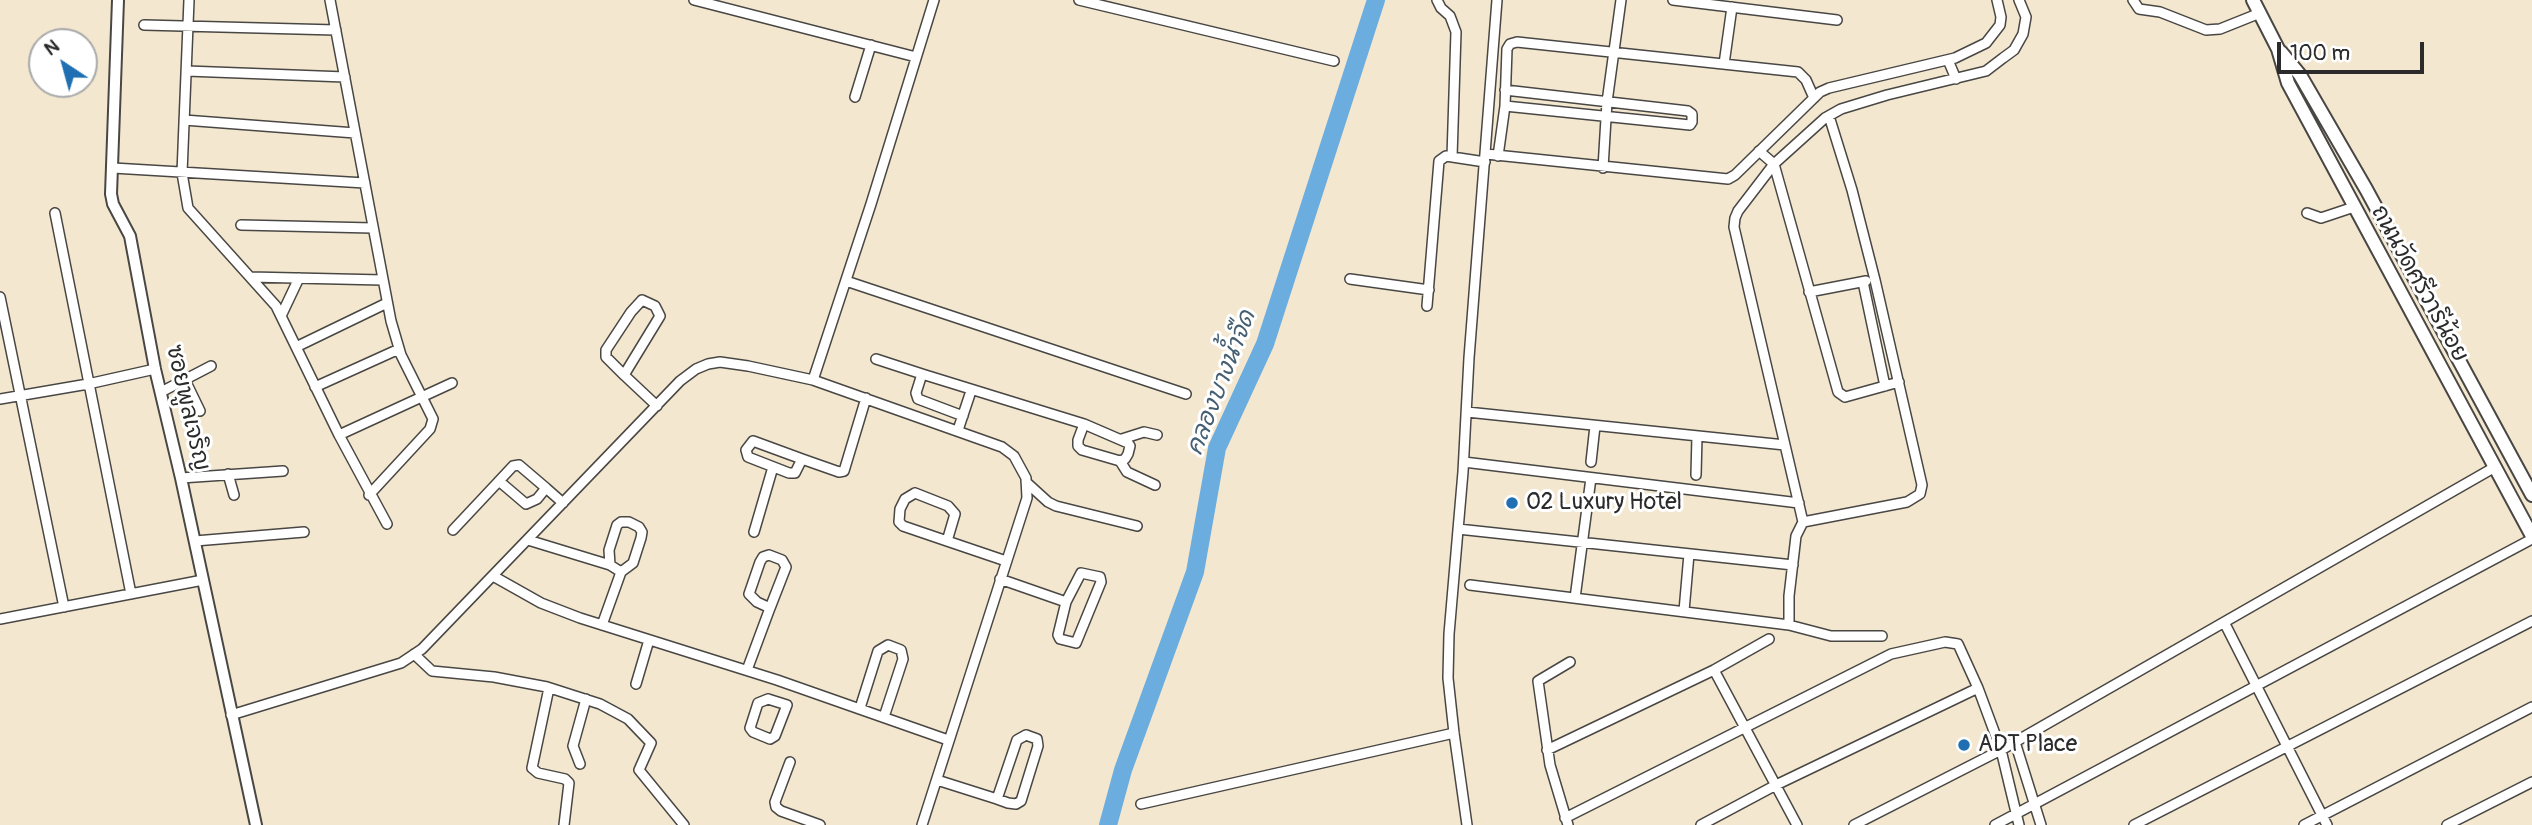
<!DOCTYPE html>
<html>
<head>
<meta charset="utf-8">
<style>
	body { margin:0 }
	#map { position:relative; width:2532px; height:825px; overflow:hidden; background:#f3e7cf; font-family:Pangolin,sans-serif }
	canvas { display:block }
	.north { position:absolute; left:28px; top:28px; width:70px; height:70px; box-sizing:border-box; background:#fff; border:2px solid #aaa; border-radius:50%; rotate:324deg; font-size:19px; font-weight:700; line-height:28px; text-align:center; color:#2b2b2b }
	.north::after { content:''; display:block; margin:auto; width:24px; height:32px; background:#1f6fb2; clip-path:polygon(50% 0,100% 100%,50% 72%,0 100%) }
	.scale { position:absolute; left:2277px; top:42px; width:147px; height:32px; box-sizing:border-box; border:4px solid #2b2b2b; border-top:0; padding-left:9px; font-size:21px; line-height:24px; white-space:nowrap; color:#2b2b2b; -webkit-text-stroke:5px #fff; paint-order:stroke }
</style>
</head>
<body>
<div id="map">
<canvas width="2532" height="825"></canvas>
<div class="north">N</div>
<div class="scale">100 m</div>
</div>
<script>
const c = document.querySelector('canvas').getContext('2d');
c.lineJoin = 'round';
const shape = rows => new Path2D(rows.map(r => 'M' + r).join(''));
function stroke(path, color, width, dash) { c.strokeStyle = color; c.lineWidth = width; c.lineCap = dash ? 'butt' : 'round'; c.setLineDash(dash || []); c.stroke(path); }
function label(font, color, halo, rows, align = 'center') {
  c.font = font + ' Pangolin,"Playpen Sans Thai",sans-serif'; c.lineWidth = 6; c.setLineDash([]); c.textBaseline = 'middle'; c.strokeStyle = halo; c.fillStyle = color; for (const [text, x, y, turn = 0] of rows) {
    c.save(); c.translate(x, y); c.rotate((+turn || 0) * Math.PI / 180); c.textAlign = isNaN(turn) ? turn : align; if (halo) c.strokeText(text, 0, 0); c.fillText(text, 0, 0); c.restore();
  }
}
const river = shape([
	[1108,825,1123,770,1195,572,1217,448,1265,344,1376,0]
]);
const minor = shape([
	[189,0,182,173,188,208,276,306,339,435,387,524],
	[330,0,391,321,401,355,433,419,430,429,369,495],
	[694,0,916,57],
	[1079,0,1334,61],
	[1437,0,1441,8,1450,16,1456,32,1452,157],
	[1673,0,1837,20],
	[2133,0,2139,9,2160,12,2206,30,2220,29,2260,13],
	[144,25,336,30],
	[1948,60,1956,79],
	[1724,64,1732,7],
	[187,71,345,77],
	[855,97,871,45],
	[1505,106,1690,125,1692,122,1692,114,1688,111,1505,90],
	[184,120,355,133],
	[1759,151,1774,164,1838,392,1845,397,1899,382],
	[1486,154,1728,179,1735,175,1820,92,1829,88,1955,58,1986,43,2000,25,2001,17,1997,0],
	[1498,156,1505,106,1507,49,1510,44,1517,42,1798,72,1806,80,1814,98],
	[113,168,365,183],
	[1603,168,1607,102,1621,0],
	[55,213,131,594],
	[2307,213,2321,218,2354,207],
	[241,225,373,228],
	[250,277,383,280],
	[1350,279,1429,290],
	[846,281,1186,394],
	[1863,282,1885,386],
	[1809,292,1866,281],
	[0,297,64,607],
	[642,300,655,306,660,316,624,375,606,357,606,350,631,312,642,300],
	[1427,306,1439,161,1446,156,1485,162],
	[281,316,299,278],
	[296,347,387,303],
	[876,359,922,374],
	[624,375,657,406],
	[185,380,200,411],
	[813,380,871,204,934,0],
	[315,387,399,349],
	[161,392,211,366],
	[0,399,88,384,155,369],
	[1467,412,1785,445],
	[963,416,918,399,916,393,922,374,1084,424],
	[958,430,971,391],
	[339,435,452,383],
	[1122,439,1144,432,1157,435],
	[753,441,802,459,795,473,789,473,748,457,746,450,753,441],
	[802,459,839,472,844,471,866,398],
	[1120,461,1125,459,1128,454,1130,446,1128,443,1084,424,1078,440,1078,446,1082,450,1120,461,1127,472,1155,485],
	[1464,462,1799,503],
	[1591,462,1595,426],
	[228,474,234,495],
	[1696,475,1697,436],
	[181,478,283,471],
	[1026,482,1048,502,1056,506,1137,526],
	[546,488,563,503],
	[915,493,948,506,955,514,947,541,903,526,899,522,900,509,905,499,915,493],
	[1803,522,1907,502,1920,494,1922,485,1875,280,1852,190,1829,116],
	[1458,529,1793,565],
	[453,530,499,481,513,466,519,465,546,488,537,499,526,504,499,481],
	[754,532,773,467],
	[528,540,610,565],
	[195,541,304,532],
	[947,541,1006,561],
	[769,555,782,560,786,567,770,608,757,602,749,594,760,562,763,557,769,555],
	[493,576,541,603,580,618,777,680,948,740],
	[1000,579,1066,602,1058,635,1060,639,1076,643,1101,582,1100,577,1081,573,1066,602],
	[1470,585,1789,625,1831,636,1882,636],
	[1575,598,1591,478],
	[1684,611,1689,554],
	[0,619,203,580],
	[2224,622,2327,825],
	[602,625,621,572,633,563,641,538,642,532,639,527,629,522,621,522,617,525,609,550,610,565,621,572],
	[1789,625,1789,596,1796,536,1803,522,1734,227,1735,218,1738,211,1774,164,1825,118,1841,109,1887,95,1986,71,2003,58,2014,50,2023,34,2026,17,2019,0],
	[414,654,432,671,494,677,547,687,600,704,628,719,651,743,639,770,684,825],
	[747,670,770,608],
	[1714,670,1797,825],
	[636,684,649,640],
	[549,688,532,768,538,773,565,779,569,783,564,825],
	[768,699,787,705,775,736,770,739,753,732,750,728,758,703,768,699],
	[860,708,878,651,888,645,901,650,903,659,884,717],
	[231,715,401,663,422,649,680,381,696,369,708,364,720,362,748,366,813,380,1002,447,1014,456,1026,478,1027,498,922,825],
	[1026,735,1037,739,1038,746,1021,801,1016,804,1008,803,997,799,1017,740,1026,735],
	[2015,742,2041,825],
	[1547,750,1714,670,1769,639],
	[790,762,775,802,776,807,781,811,820,825],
	[580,764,573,746,586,699],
	[937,780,997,799],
	[1141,804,1454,733],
	[1565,818,1891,654,1945,642,1958,644,1978,688,2001,750,2019,825],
	[1467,825,1454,733,1448,678,1449,634,1463,472,1469,358,1497,0],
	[1568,825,1550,765,1538,681,1570,662],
	[1701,825,1776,785,1978,688],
	[1854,825,2001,750,2495,467],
	[1995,825,2532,539],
	[2134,825,2532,621],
	[2304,825,2532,707],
	[2447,825,2532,782]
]);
const tertiary = shape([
	[118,0,111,194,113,204,130,236,155,369,181,478,256,825]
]);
const secondary = shape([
	[2253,0,2278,49,2288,83,2532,536],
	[2281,52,2300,75,2366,189,2532,495]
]);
const markers = [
	[1512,503,7,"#1f6fb2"],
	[1964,745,7,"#1f6fb2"]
];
const streetNames = [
	["ถนนวัดศรีวารีน้อย",2419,284,61],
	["ซอยพูลเจริญ",187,408,77]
];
const poiNames = [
	["O2 Luxury Hotel",1526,503],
	["ADT Place",1978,745]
];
const waterNames = [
	["คลองบางน้ำจืด",1222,383,-69]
];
stroke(river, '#6cade0', 18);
stroke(minor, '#494744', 12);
stroke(tertiary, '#494744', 14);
stroke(secondary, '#494744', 16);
stroke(minor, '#fff', 9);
stroke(tertiary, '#fff', 10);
stroke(secondary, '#fff', 12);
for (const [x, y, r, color] of markers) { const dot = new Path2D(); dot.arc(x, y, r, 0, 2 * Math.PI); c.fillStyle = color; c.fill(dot); stroke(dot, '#fff', 2.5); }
label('23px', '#2b2b2b', '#fff', streetNames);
label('23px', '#2b2b2b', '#fff', poiNames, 'left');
label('italic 24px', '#455f73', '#fff', waterNames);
</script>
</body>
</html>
